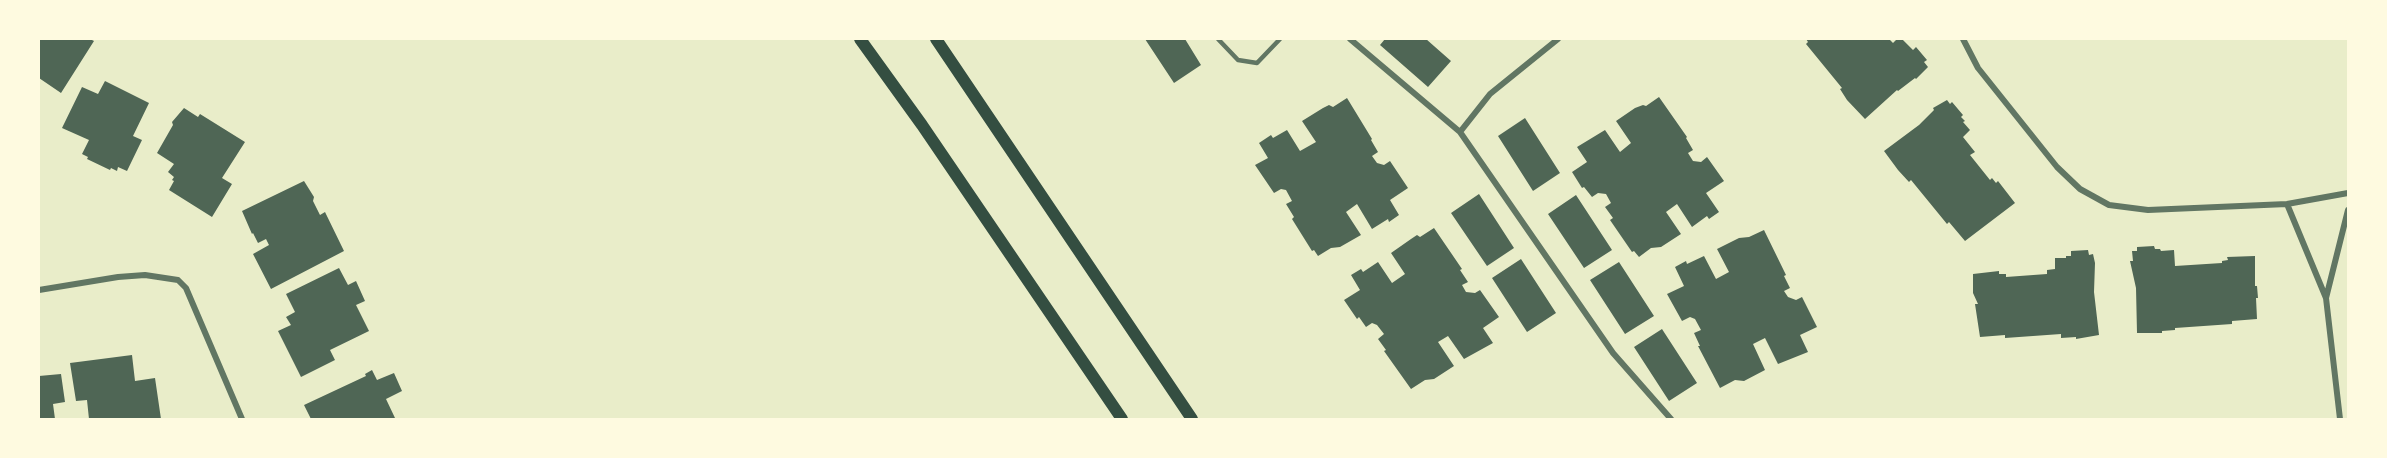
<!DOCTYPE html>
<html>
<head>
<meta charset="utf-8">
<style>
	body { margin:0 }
	#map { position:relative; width:2387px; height:458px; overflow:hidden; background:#e9edc9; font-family:"Sofia Sans Condensed",sans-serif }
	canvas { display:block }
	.frame { position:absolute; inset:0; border:40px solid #fefae0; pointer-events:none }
</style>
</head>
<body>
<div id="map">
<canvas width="2387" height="458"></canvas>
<div class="frame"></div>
</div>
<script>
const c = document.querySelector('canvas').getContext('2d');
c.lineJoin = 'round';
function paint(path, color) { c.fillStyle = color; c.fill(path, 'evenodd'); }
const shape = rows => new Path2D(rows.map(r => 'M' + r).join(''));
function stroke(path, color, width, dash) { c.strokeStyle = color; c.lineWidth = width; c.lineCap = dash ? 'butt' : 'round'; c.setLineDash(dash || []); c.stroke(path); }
const building = shape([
	[39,39,90,39,94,41,61,93,39,78],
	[1145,39,1185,39,1201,65,1174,83],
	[1385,39,1426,39,1451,61,1428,87,1380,45],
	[1806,39,1889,39,1893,43,1897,39,1902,39,1913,50,1916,47,1927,60,1924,62,1928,67,1916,79,1915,78,1898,91,1897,90,1865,119,1847,100,1840,89,1842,88,1806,44,1808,42],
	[105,81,149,103,133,136,142,140,127,171,118,167,117,171,111,168,110,170,87,159,88,157,82,154,89,140,62,128,82,87,98,94],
	[1659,97,1687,137,1686,138,1693,150,1688,153,1693,161,1701,162,1707,157,1724,181,1706,193,1719,212,1709,219,1707,216,1692,227,1677,204,1666,212,1681,234,1661,247,1651,248,1639,257,1634,251,1632,252,1610,220,1613,218,1605,207,1611,203,1606,194,1598,193,1592,197,1584,187,1582,188,1572,172,1587,162,1577,147,1605,130,1620,152,1631,143,1616,121,1635,108,1643,105,1646,106],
	[1347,98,1372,139,1371,140,1378,152,1372,156,1377,163,1384,165,1390,161,1408,188,1390,200,1399,215,1389,222,1388,219,1372,229,1357,204,1346,212,1361,235,1340,247,1331,248,1318,256,1314,250,1312,251,1292,219,1294,217,1286,204,1292,201,1286,190,1281,189,1274,193,1255,165,1268,158,1259,143,1271,135,1273,138,1287,130,1300,151,1316,142,1302,121,1323,108,1329,105,1333,107],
	[1947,100,1950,104,1952,102,1963,115,1961,117,1965,121,1963,122,1970,130,1963,137,1975,152,1970,155,1990,180,1992,178,1996,183,1998,181,2015,203,1965,241,1949,222,1947,224,1911,180,1909,182,1898,170,1884,151,1919,125,1934,110,1933,108],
	[184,108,198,117,200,114,245,142,222,178,232,184,212,217,169,190,174,181,172,180,174,177,168,172,174,164,157,153,173,125,172,122],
	[1525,118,1560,173,1533,191,1498,136],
	[304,181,314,197,313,201,320,215,325,212,344,251,271,289,253,254,269,245,266,239,258,243,253,233,252,234,242,211],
	[1479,194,1514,248,1487,266,1451,213],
	[1576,195,1612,250,1584,268,1548,214],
	[1434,228,1462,269,1460,270,1468,282,1462,285,1466,292,1475,293,1480,290,1499,317,1483,328,1493,343,1464,359,1448,336,1438,342,1454,366,1434,379,1425,380,1411,389,1384,351,1386,350,1378,339,1384,334,1377,325,1372,323,1366,327,1359,317,1357,319,1344,300,1360,290,1351,275,1361,269,1363,272,1378,262,1392,283,1405,274,1391,253,1411,239,1417,235,1420,237],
	[1764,230,1786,275,1784,276,1790,288,1784,291,1788,297,1796,300,1802,297,1817,327,1800,335,1808,352,1778,364,1765,338,1753,344,1765,370,1744,381,1735,380,1720,388,1698,346,1700,346,1694,333,1701,330,1695,319,1690,317,1682,321,1667,294,1684,286,1675,267,1686,261,1687,264,1704,256,1716,279,1729,272,1717,249,1739,238,1749,237],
	[2154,246,2155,249,2160,249,2161,251,2174,250,2175,266,2222,263,2222,261,2228,260,2227,257,2255,256,2255,286,2257,286,2258,298,2256,298,2257,319,2232,321,2232,324,2175,328,2175,330,2162,331,2162,333,2137,333,2136,288,2130,261,2133,261,2132,251,2137,251,2137,247],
	[2088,250,2089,255,2093,254,2095,263,2094,292,2099,335,2076,339,2076,337,2061,338,2061,334,2005,338,2005,335,1980,337,1975,304,1978,304,1973,293,1973,274,1999,271,1999,274,2006,274,2006,277,2047,274,2047,270,2055,269,2055,258,2066,258,2066,256,2071,256,2071,251],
	[1521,259,1556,313,1527,332,1492,278],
	[1619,262,1654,316,1625,334,1590,280],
	[339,268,348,285,356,281,365,301,356,305,369,331,330,350,335,360,301,377,278,331,291,325,286,317,295,312,286,294],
	[1662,329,1697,383,1669,401,1634,347],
	[132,355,135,381,155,378,161,419,89,419,87,400,76,401,70,363],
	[372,370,377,380,394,373,402,391,386,399,395,418,311,419,304,405,366,376,365,374],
	[61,374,65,402,53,404,55,419,39,419,39,376]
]);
const service = shape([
	[1218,39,1238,60,1257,63,1280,39]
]);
const minor = shape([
	[1350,39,1460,132,1613,353,1671,419],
	[1963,39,1978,68,2057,167,2080,189,2109,205,2148,210,2287,204,2348,193],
	[1460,132,1490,94,1558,39],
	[2287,204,2326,298,2340,419],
	[39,290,118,277,145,275,178,280,186,288,242,419],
	[2326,298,2348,210]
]);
const secondary = shape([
	[860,39,922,125,1122,419],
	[936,39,1192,419]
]);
paint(building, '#4f6655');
stroke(service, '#617663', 4.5);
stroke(minor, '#617663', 6);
stroke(secondary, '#344e41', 12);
</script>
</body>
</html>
